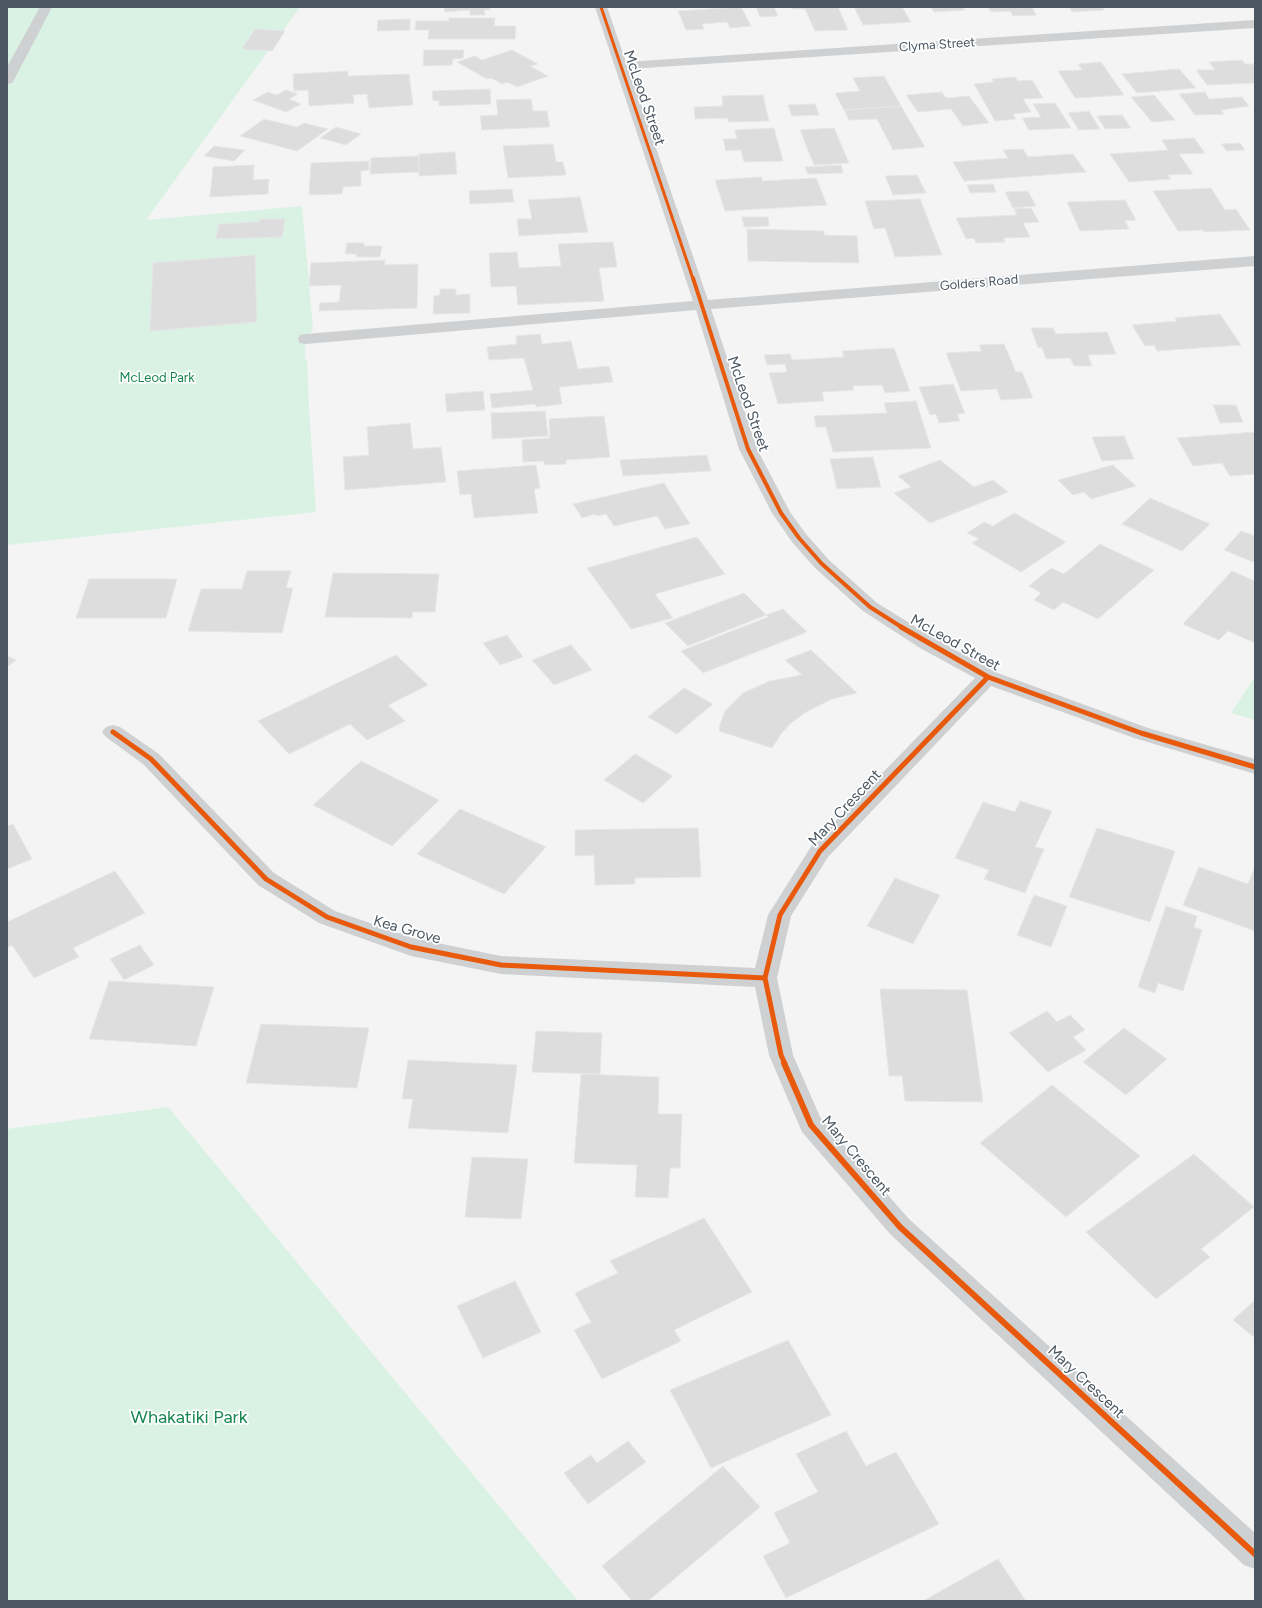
<!DOCTYPE html>
<html>
<head>
<meta charset="utf-8">
<style>
	body { margin:0 }
	#map { position:relative; width:1262px; height:1608px; overflow:hidden; background:#f4f4f4; font-family:Figtree,sans-serif }
	canvas { display:block }
	.frame { position:absolute; inset:0; border:8px solid #4a5661; pointer-events:none }
</style>
</head>
<body>
<div id="map">
<canvas width="1262" height="1608"></canvas>
<div class="frame"></div>
</div>
<script>
const c = document.querySelector('canvas').getContext('2d');
c.lineJoin = 'round';
function paint(path, color) { c.fillStyle = color; c.fill(path, 'evenodd'); }
const shape = rows => new Path2D(rows.map(r => 'M' + r).join(''));
function stroke(path, color, width, dash) { c.strokeStyle = color; c.lineWidth = width; c.lineCap = dash ? 'butt' : 'round'; c.setLineDash(dash || []); c.stroke(path); }
function label(font, color, halo, rows, align = 'center') {
  c.font = font + ' Figtree,sans-serif'; c.lineWidth = 3.5; c.setLineDash([]); c.textBaseline = 'middle'; c.strokeStyle = halo; c.fillStyle = color; for (const [text, x, y, turn = 0] of rows) {
    c.save(); c.translate(x, y); c.rotate((+turn || 0) * Math.PI / 180); c.textAlign = isNaN(turn) ? turn : align; if (halo) c.strokeText(text, 0, 0); c.fillText(text, 0, 0); c.restore();
  }
}
const green = shape([
	[7,7,300,7,146,220,302,206,313,329,306,339,305,350,305,359,307,359,309,409,316,512,7,545],
	[1255,677,1255,720,1231,713],
	[168,1107,578,1601,7,1601,7,1129]
]);
const building = shape([
	[444,7,489,7,490,10,484,10,485,15,470,15,470,10,445,12,444,7],
	[741,7,751,26,730,28,727,22,702,24,704,29,686,30,678,11,741,7],
	[756,7,774,7,778,16,760,17,756,7],
	[792,7,838,7,848,30,815,31,805,9,793,9,792,7],
	[854,7,902,7,911,22,863,25,854,7],
	[931,7,963,7,965,10,934,12,931,7],
	[988,7,1032,7,1036,15,1013,16,1010,11,991,12,988,7],
	[1069,7,1102,7,1104,10,1072,12,1069,7],
	[449,18,495,18,494,26,516,26,515,39,428,39,429,30,415,30,416,21,449,21,449,18],
	[410,19,410,30,377,31,378,20,410,19],
	[255,29,285,31,272,51,242,49,255,29],
	[424,50,464,50,463,58,453,59,452,65,423,66,424,50],
	[512,50,538,64,530,66,548,76,517,87,507,82,502,84,491,78,487,79,457,62,475,56,482,60,512,50],
	[1242,60,1245,64,1253,64,1255,67,1255,83,1207,85,1196,70,1215,70,1209,62,1242,60],
	[1101,62,1124,95,1075,98,1058,71,1082,70,1078,64,1101,62],
	[1179,69,1196,88,1137,93,1122,74,1179,69],
	[348,71,348,76,409,74,413,105,369,108,367,94,353,95,354,103,309,106,308,90,294,91,293,74,348,71],
	[884,76,901,106,844,110,835,93,860,91,853,78,884,76],
	[1015,77,1018,81,1032,80,1043,98,1023,99,1031,112,1013,114,1016,119,995,121,974,84,994,82,992,79,1015,77],
	[490,89,491,104,439,106,439,100,433,101,432,91,490,89],
	[286,90,298,94,289,99,301,104,286,112,253,100,268,92,277,95,286,90],
	[942,92,946,98,969,96,989,123,963,126,951,109,918,112,906,95,942,92],
	[1205,92,1209,99,1242,97,1249,106,1221,110,1224,114,1195,115,1179,94,1205,92],
	[763,95,769,121,728,122,728,118,695,119,694,107,723,106,722,96,763,95],
	[1154,95,1175,120,1152,122,1131,97,1154,95],
	[531,99,533,111,547,111,550,127,482,130,480,116,498,115,496,100,531,99],
	[1055,103,1071,128,1029,130,1022,118,1041,117,1033,104,1055,103],
	[815,104,819,115,792,116,788,105,815,104],
	[901,106,925,147,893,150,877,119,849,120,844,110,901,106],
	[1089,111,1100,129,1079,130,1068,113,1089,111],
	[1122,115,1131,128,1105,129,1097,116,1122,115],
	[264,119,297,127,304,123,328,129,297,151,240,136,264,119],
	[336,127,361,134,346,145,320,138,336,127],
	[774,128,783,161,744,162,741,150,726,151,723,139,737,139,735,130,774,128],
	[834,128,849,163,814,165,800,130,834,128],
	[1194,138,1205,153,1179,154,1193,174,1168,175,1171,179,1129,182,1110,154,1168,150,1162,140,1194,138],
	[1240,143,1245,150,1227,151,1221,144,1240,143],
	[553,144,556,162,563,162,566,175,508,178,503,146,553,144],
	[214,146,245,150,234,161,204,156,214,146],
	[1023,149,1028,157,1073,154,1086,172,964,181,953,162,1008,158,1003,150,1023,149],
	[455,152,457,174,419,176,419,154,455,152],
	[418,156,419,172,370,174,371,158,418,156],
	[369,161,369,170,361,171,361,186,343,187,342,194,309,195,311,163,369,161],
	[254,165,253,180,269,179,268,194,210,197,213,167,254,165],
	[841,165,843,173,808,174,805,167,841,165],
	[917,175,926,193,893,195,885,176,917,175],
	[761,177,763,181,816,178,827,205,725,211,715,180,761,177],
	[993,184,996,192,970,193,967,185,993,184],
	[1211,188,1225,210,1236,209,1250,230,1204,232,1203,230,1178,231,1153,191,1211,188],
	[512,189,514,202,470,204,469,191,512,189],
	[1028,191,1036,206,1013,208,1005,192,1028,191],
	[580,197,588,232,519,236,517,219,532,219,528,200,580,197],
	[920,199,942,255,895,257,885,228,874,229,865,201,920,199],
	[1125,200,1136,220,1125,221,1129,229,1080,231,1067,202,1125,200],
	[1031,208,1039,222,1023,223,1030,237,1004,238,1005,242,976,243,974,238,966,239,956,218,1017,215,1014,209,1031,208],
	[742,217,768,217,769,226,744,227,742,217],
	[260,219,285,219,282,237,216,239,219,224,259,222,260,219],
	[747,229,824,231,824,235,857,236,859,263,748,261,747,229],
	[613,242,617,267,599,268,604,301,518,305,516,286,491,287,489,253,517,252,519,268,561,266,558,244,613,242],
	[347,243,364,243,364,246,382,246,380,257,356,257,357,254,345,254,347,243],
	[255,255,257,322,150,331,153,263,255,255],
	[385,260,384,265,418,264,417,308,319,311,320,303,339,302,341,285,309,286,311,263,385,260],
	[440,289,456,289,456,295,470,294,470,313,433,314,434,296,440,295,440,289],
	[1220,314,1241,345,1157,351,1154,345,1145,346,1132,325,1177,321,1175,318,1220,314],
	[1031,328,1053,328,1056,334,1107,332,1116,354,1088,355,1092,366,1074,366,1070,358,1046,359,1042,347,1038,348,1031,328],
	[540,334,542,344,571,341,578,369,609,366,613,382,559,387,562,404,536,407,535,404,492,408,490,394,533,390,524,358,489,360,487,347,517,344,516,336,540,334],
	[1004,344,1016,372,1022,372,1033,398,1001,400,997,389,961,391,946,353,982,351,979,345,1004,344],
	[894,348,910,391,885,393,882,385,853,386,854,390,822,392,824,401,778,404,769,373,787,372,785,364,767,365,764,355,790,354,792,360,844,357,842,351,894,348],
	[953,384,965,413,957,414,960,421,939,423,936,414,930,415,919,387,953,384],
	[483,391,485,410,447,412,445,394,483,391],
	[916,401,931,448,833,452,826,427,816,427,814,416,887,413,884,403,916,401],
	[1213,405,1236,405,1243,422,1220,423,1213,405],
	[545,411,548,436,492,439,491,413,545,411],
	[604,416,610,457,566,460,566,464,544,465,544,461,523,462,522,440,550,438,549,419,604,416],
	[410,423,413,449,441,447,446,482,345,490,343,457,369,455,367,427,410,423],
	[1255,432,1255,474,1230,476,1222,463,1193,466,1177,438,1255,432],
	[1124,436,1134,459,1102,461,1092,437,1124,436],
	[707,455,711,471,623,476,620,460,707,455],
	[873,457,881,487,837,489,830,459,873,457],
	[940,460,974,487,993,480,1008,492,930,523,894,493,911,487,898,476,940,460],
	[536,465,540,488,534,489,538,513,474,518,471,494,460,495,457,471,536,465],
	[1113,465,1136,486,1091,499,1084,492,1073,495,1058,480,1113,465],
	[664,483,690,524,665,529,657,516,614,526,606,514,596,516,595,514,582,518,573,504,664,483],
	[1150,498,1210,524,1182,551,1122,524,1150,498],
	[1014,513,1066,542,1021,572,972,543,979,539,967,533,984,522,993,526,1014,513],
	[1241,531,1255,536,1255,560,1253,562,1224,550,1241,531],
	[697,537,725,574,655,594,673,618,631,629,587,568,697,537],
	[1100,544,1154,570,1098,619,1063,602,1054,610,1034,600,1041,593,1029,586,1051,568,1064,574,1100,544],
	[247,571,291,571,286,588,293,588,282,633,188,631,201,589,242,589,247,571],
	[1232,571,1255,581,1255,643,1228,631,1219,640,1183,624,1232,571],
	[333,573,439,574,435,612,413,612,412,618,325,617,333,573],
	[89,579,177,579,166,618,76,618,89,579],
	[744,593,766,615,688,646,665,623,744,593],
	[783,609,807,632,703,673,681,651,768,617,766,615,783,609],
	[507,635,523,657,500,665,483,643,507,635],
	[571,645,592,670,554,685,532,660,571,645],
	[811,650,857,693,832,699,806,712,791,723,781,734,772,748,719,731,720,724,725,711,743,693,770,681,802,675,785,660,811,650],
	[396,655,428,685,388,705,405,721,367,740,350,724,289,754,258,721,396,655],
	[7,656,16,660,7,667,7,656],
	[684,688,713,704,677,734,648,717,684,688],
	[635,754,673,776,643,803,604,780,635,754],
	[361,761,439,800,392,846,313,805,361,761],
	[1020,801,1052,811,1035,847,1044,849,1025,893,984,879,989,870,955,858,983,802,1015,812,1020,801],
	[460,809,546,847,504,894,417,854,460,809],
	[13,824,32,859,7,869,7,826,13,824],
	[698,828,701,877,635,878,635,884,595,885,594,855,575,856,575,830,698,828],
	[1097,828,1175,851,1150,922,1069,897,1097,828],
	[1199,867,1248,884,1255,867,1255,931,1183,905,1199,867],
	[115,871,145,913,73,948,79,957,34,978,12,945,7,948,7,922,115,871],
	[895,878,940,895,913,944,867,926,895,878],
	[1034,895,1067,906,1051,947,1017,935,1034,895],
	[1166,906,1197,916,1194,927,1202,930,1183,991,1158,983,1155,993,1138,987,1166,906],
	[140,945,154,965,124,980,110,959,140,945],
	[109,981,214,987,196,1046,89,1039,109,981],
	[880,989,967,990,983,1102,905,1101,902,1076,889,1076,880,989],
	[1047,1011,1057,1022,1070,1015,1085,1030,1073,1037,1086,1050,1048,1072,1009,1033,1047,1011],
	[261,1024,369,1028,357,1088,246,1083,261,1024],
	[1124,1028,1167,1059,1126,1095,1083,1062,1124,1028],
	[536,1031,602,1033,600,1074,532,1072,536,1031],
	[408,1060,517,1065,508,1133,408,1128,413,1099,402,1099,408,1060],
	[581,1074,659,1077,658,1114,682,1114,680,1168,670,1168,668,1198,635,1197,637,1165,574,1163,581,1074],
	[1052,1085,1140,1156,1066,1217,980,1143,1052,1085],
	[1194,1154,1254,1207,1201,1249,1210,1257,1156,1299,1086,1232,1194,1154],
	[472,1157,528,1159,521,1219,465,1217,472,1157],
	[704,1218,752,1292,674,1330,681,1341,602,1379,574,1330,591,1322,575,1293,618,1273,610,1261,704,1218],
	[515,1281,541,1332,483,1358,457,1306,515,1281],
	[1255,1300,1255,1338,1233,1320,1255,1300],
	[788,1340,831,1415,711,1468,670,1390,788,1340],
	[846,1431,866,1466,896,1452,939,1524,786,1598,763,1556,790,1543,774,1513,818,1492,796,1454,846,1431],
	[628,1441,646,1462,588,1504,564,1473,591,1455,597,1463,628,1441],
	[723,1466,760,1507,648,1601,632,1601,602,1566,723,1466],
	[998,1559,1026,1601,923,1601,998,1559]
]);
const minor = shape([
	[40,7,52,7,14,80,12,83,7,84,7,67,40,7],
	[595,7,607,7,626,62,1255,20,1255,28,629,69,708,300,1255,256,1255,266,711,309,757,449,790,512,806,534,829,560,877,603,934,638,995,672,1148,728,1255,759,1255,774,1134,738,991,686,828,857,791,916,777,978,793,1055,821,1119,909,1219,1255,1533,1255,1569,1244,1565,891,1235,802,1132,769,1055,755,987,501,974,411,956,319,923,258,885,143,764,106,737,102,732,106,727,113,725,120,727,159,754,274,873,335,911,413,938,501,956,755,968,768,915,812,845,975,678,920,648,863,611,815,568,792,542,772,513,739,449,696,310,306,344,300,343,298,339,300,335,306,334,693,301,595,7]
]);
const cyclewayFar3 = shape([
	[601,7,693,279]
]);
const cyclewayFar2 = shape([
	[693,278,748,449,781,513,799,538,822,564,870,607,903,628]
]);
const cyclewayFar1 = shape([
	[901,627,988,677,1141,733,1255,767],
	[113,732,151,759,266,879,327,917,411,947,501,965,765,978],
	[785,1064,781,1055,765,978,780,915,820,851,988,677]
]);
const cycleway = shape([
	[784,1063,811,1125,900,1227,1255,1554]
]);
const farStreetnames = [
	["Clyma Street",937,45,-4],
	["Golders Road",979,283,-5]
];
const farParknames = [
	["McLeod Park",157,378]
];
const streetNames = [
	["McLeod Street",644,98,71],
	["McLeod Street",748,404,71],
	["McLeod Street",955,643,29],
	["Mary Crescent",845,808,-47],
	["Kea Grove",407,930,16],
	["Mary Crescent",856,1156,50],
	["Mary Crescent",1086,1382,43]
];
const nearParknames = [
	["Whakatiki Park",189,1418]
];
paint(green, '#d9f2e3');
paint(building, '#ddddde');
stroke(building, '#e5e6e7', 1);
paint(minor, '#ced0d2');
stroke(cyclewayFar3, '#e8590c', 3);
stroke(cyclewayFar2, '#e8590c', 4);
stroke(cyclewayFar1, '#e8590c', 5);
stroke(cycleway, '#e8590c', 6);
label('13px', '#4a5661', '#fff', farStreetnames);
label('13px', '#17864f', '#fff', farParknames);
label('15px', '#4a5661', '#fff', streetNames);
label('18px', '#17864f', '#fff', nearParknames);
</script>
</body>
</html>
